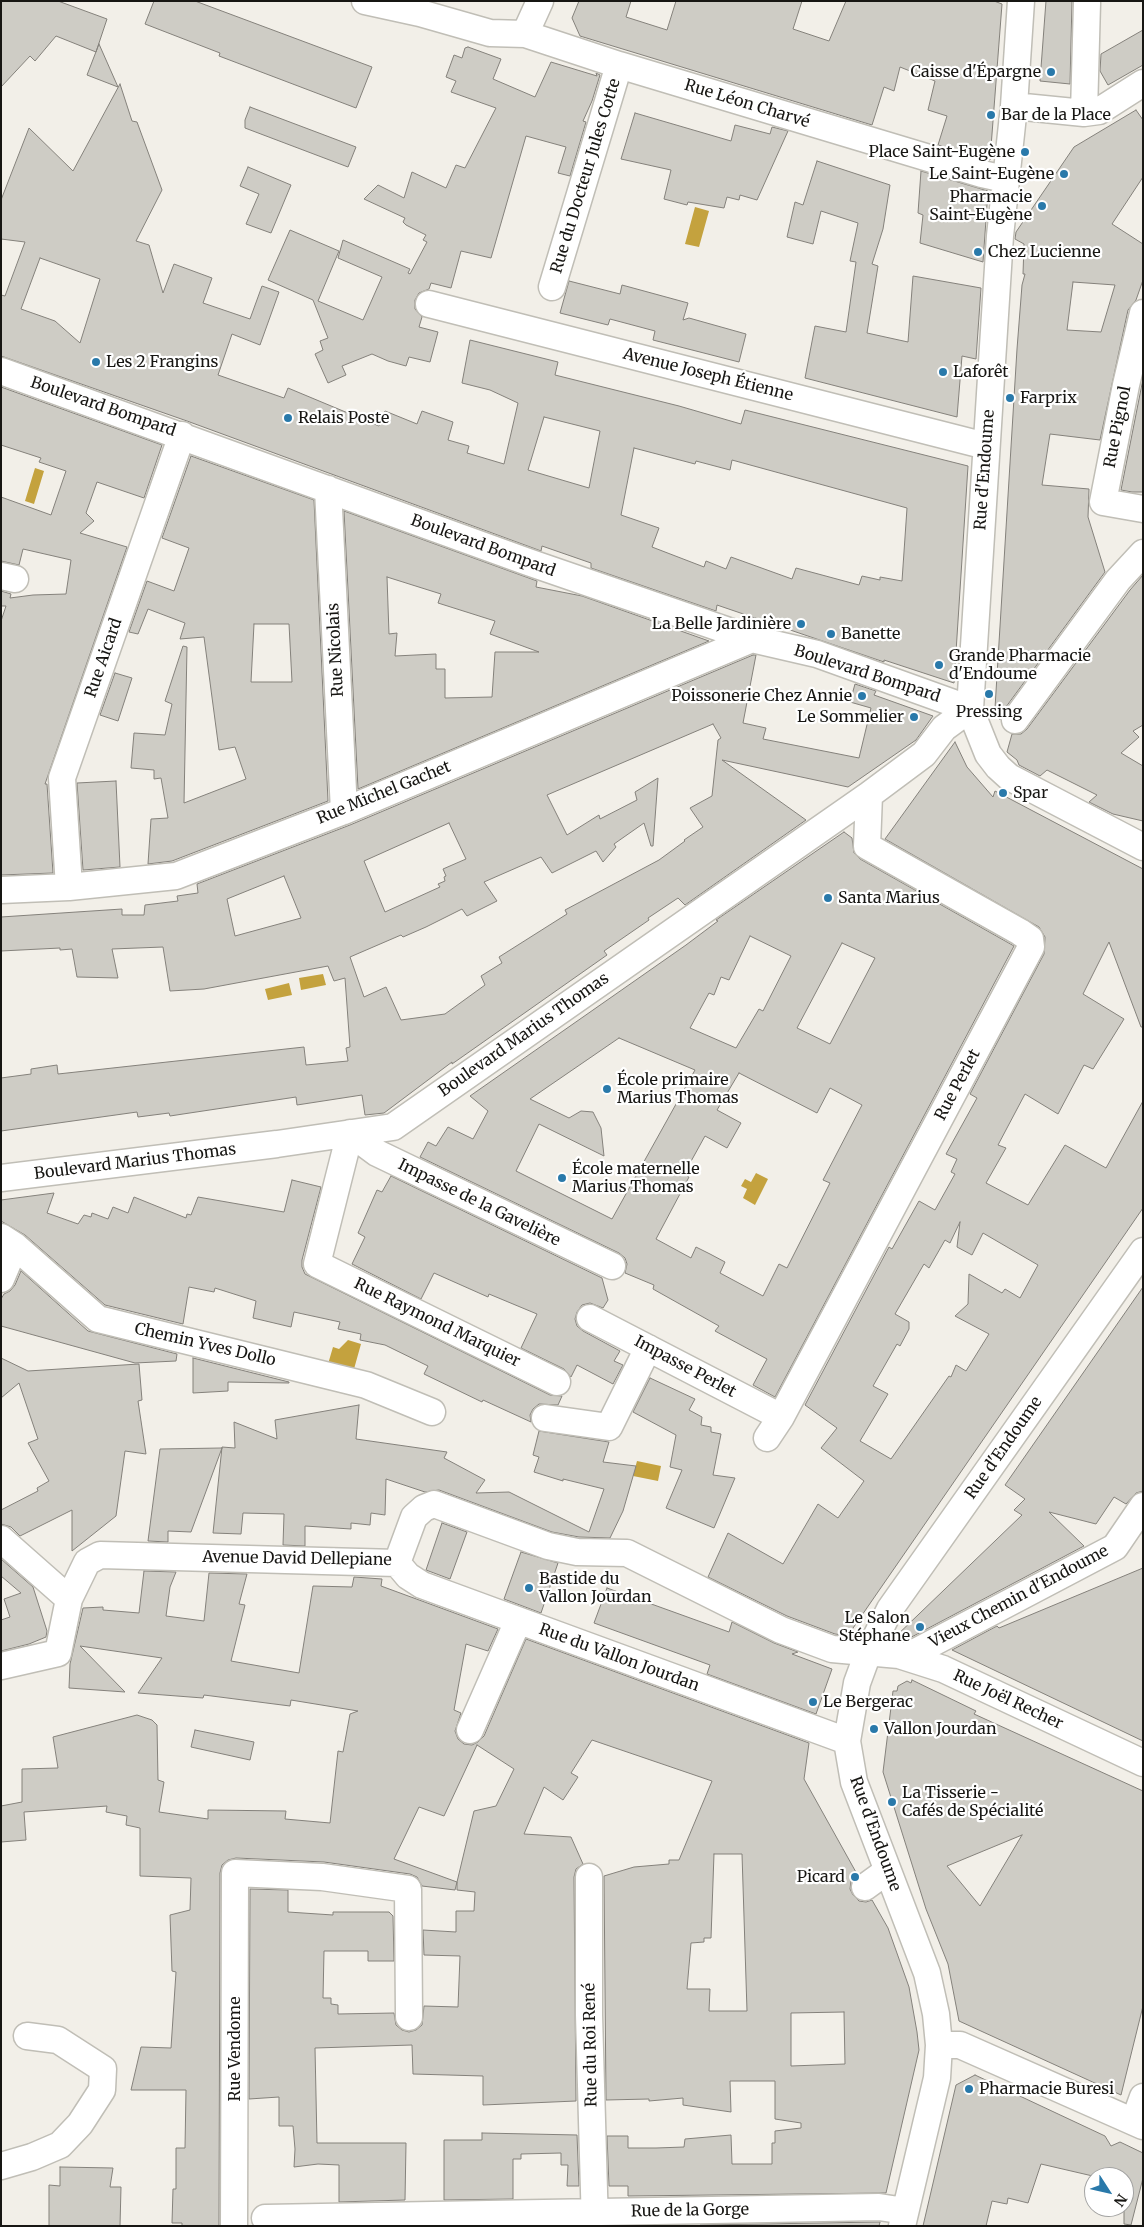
<!DOCTYPE html>
<html>
<head>
<meta charset="utf-8">
<style>
	body { margin:0 }
	#map { position:relative; width:1144px; height:2227px; overflow:hidden; background:#f2efe8; font-family:Merriweather,serif }
	canvas { display:block }
	.frame { position:absolute; inset:0; border:2px solid #171613; pointer-events:none }
	.north { position:absolute; left:1084px; top:2167px; width:50px; height:50px; box-sizing:border-box; background:#fff; border:1px solid #a2a2a1; border-radius:50%; rotate:125deg; font-size:14px; font-weight:700; line-height:20px; text-align:center; color:#171613 }
	.north::after { content:''; display:block; margin:auto; width:18px; height:22px; background:#2979aa; clip-path:polygon(50% 0,100% 100%,50% 72%,0 100%) }
</style>
</head>
<body>
<div id="map">
<canvas width="1144" height="2227"></canvas>
<div class="frame"></div>
<div class="north">N</div>
</div>
<script>
const c = document.querySelector('canvas').getContext('2d');
c.lineJoin = 'round';
function paint(path, color) { c.fillStyle = color; c.fill(path, 'evenodd'); }
const shape = rows => new Path2D(rows.map(r => 'M' + r).join(''));
function stroke(path, color, width, dash) { c.strokeStyle = color; c.lineWidth = width; c.lineCap = dash ? 'butt' : 'round'; c.setLineDash(dash || []); c.stroke(path); }
function label(font, color, halo, rows, align = 'center') {
  c.font = font + ' Merriweather,serif'; c.lineWidth = 4.5; c.setLineDash([]); c.textBaseline = 'middle'; c.strokeStyle = halo; c.fillStyle = color; for (const [text, x, y, turn = 0] of rows) {
    c.save(); c.translate(x, y); c.rotate((+turn || 0) * Math.PI / 180); c.textAlign = isNaN(turn) ? turn : align; if (halo) c.strokeText(text, 0, 0); c.fillText(text, 0, 0); c.restore();
  }
}
const water = shape([
	[695,207,709,211,699,247,685,244],
	[35,468,44,471,34,504,25,501],
	[323,974,326,985,301,990,299,978],
	[289,983,292,995,268,1000,265,989],
	[756,1173,768,1179,755,1205,743,1198,747,1189,741,1186,745,1179,751,1182],
	[348,1340,361,1344,354,1369,328,1364,333,1347,339,1349],
	[637,1461,661,1466,658,1481,633,1476]
]);
const building = shape([
	[1,1,58,1,107,19,96,52,56,36,35,61,30,56,1,87,1,1],
	[154,1,195,1,372,67,356,108,219,56,220,53,145,24,154,1],
	[579,1,631,1,626,17,667,30,676,1,802,1,793,29,829,41,846,1,994,1,1002,4,990,160,938,145,947,116,928,110,935,81,900,67,894,91,884,87,872,125,580,36,572,18,579,1],
	[1046,1,1072,1,1070,84,1040,81,1046,1],
	[1143,30,1143,65,1108,85,1100,71,1101,54,1143,30],
	[99,44,118,87,87,75,99,44],
	[468,47,501,59,493,79,535,97,551,62,597,76,596,73,600,75,592,101,583,121,586,122,570,176,558,173,566,147,526,136,491,258,461,251,451,288,431,283,429,289,419,293,415,300,415,309,422,317,419,327,438,332,430,362,409,357,406,366,388,361,372,354,342,366,346,375,328,383,315,354,323,350,320,341,328,338,313,300,268,280,290,230,339,251,318,301,363,320,382,277,338,258,343,240,410,269,408,273,410,274,427,242,423,240,426,235,406,225,403,222,405,218,364,199,378,185,404,198,412,172,446,188,456,165,465,168,496,108,451,92,456,81,446,77,454,55,462,58,465,48,468,47],
	[120,84,132,121,137,122,162,190,136,241,149,245,163,293,174,264,212,278,203,303,250,319,262,286,279,292,260,345,232,334,218,375,284,398,288,388,379,426,385,411,417,424,422,411,453,422,448,440,469,446,467,453,504,464,518,403,490,390,462,383,470,340,558,362,555,375,679,406,741,424,745,410,968,466,954,683,884,660,884,662,717,605,716,611,591,568,591,563,542,546,541,551,533,548,187,421,1,356,1,295,5,296,25,242,1,239,1,200,29,128,73,171,120,84],
	[40,258,100,279,80,343,55,321,21,309,40,258],
	[544,417,600,431,589,488,528,470,544,417],
	[634,448,695,464,696,461,730,470,732,460,907,508,902,581,880,577,880,580,862,576,859,585,796,568,792,579,731,557,726,569,706,561,704,567,652,547,659,528,621,515,634,448],
	[250,107,356,147,348,167,245,128,245,120,250,107],
	[1136,110,1143,120,1143,177,1112,224,1143,244,1143,280,1136,300,1128,310,1100,440,1050,434,1042,485,1089,489,1088,517,1105,572,1003,711,1000,720,995,708,1017,349,1022,285,1025,274,1023,274,1024,244,1015,239,1016,232,1074,147,1136,110],
	[1073,282,1115,285,1101,332,1067,330,1073,282],
	[635,113,731,141,735,125,770,134,772,127,788,131,757,200,740,195,739,200,727,197,724,208,688,202,687,205,664,199,671,170,621,159,635,113],
	[817,161,890,185,883,229,872,264,878,266,867,333,908,342,913,276,981,288,976,359,962,356,957,417,805,378,815,326,846,332,856,262,850,261,858,223,821,211,813,244,787,237,795,202,803,205,817,161],
	[248,167,291,185,271,233,246,224,259,194,240,186,248,167],
	[921,171,988,191,983,262,920,243,923,215,918,213,921,171],
	[569,281,620,294,622,285,688,303,683,320,689,318,746,334,739,362,653,340,655,331,610,319,608,325,560,313,569,281],
	[1143,379,1143,492,1132,492,1121,490,1143,379],
	[1,387,162,445,144,498,97,482,86,513,94,521,80,533,127,547,45,784,47,784,53,873,1,875,1,621,6,606,1,606,1,591,11,594,10,598,33,595,66,594,71,560,23,549,19,565,1,561,1,497,51,515,66,471,39,462,41,458,1,445,1,387],
	[191,456,314,500,328,801,172,861,148,864,151,819,168,818,161,778,154,779,154,770,131,768,134,733,165,735,172,704,165,701,183,646,187,647,184,803,246,779,235,747,219,750,204,637,180,639,185,623,148,609,138,634,129,632,147,581,174,591,189,548,162,538,191,456],
	[254,624,289,624,292,682,251,682,254,624],
	[344,511,537,581,536,587,582,596,709,641,358,789,344,511],
	[387,577,441,594,438,603,495,621,490,634,539,652,495,652,492,697,445,698,445,669,436,669,436,654,395,656,397,633,389,634,387,577],
	[1143,575,1143,725,1133,731,1139,737,1121,753,1143,766,1143,821,1113,814,1089,802,1097,795,1047,770,1040,776,1019,765,1017,760,1007,752,1012,734,1021,734,1027,729,1130,590,1143,575],
	[753,655,756,655,743,723,766,728,763,739,859,758,871,708,850,702,855,684,876,691,874,695,933,716,916,740,848,787,722,760,806,820,685,905,678,898,648,918,649,920,604,951,607,955,452,1064,452,1062,384,1113,365,1115,362,1095,297,1105,296,1097,183,1114,170,1116,169,1113,138,1117,137,1112,1,1131,1,1078,31,1074,31,1069,57,1065,58,1074,304,1047,306,1065,348,1061,346,1048,350,1047,345,978,334,981,328,966,204,989,170,991,163,947,112,949,118,978,77,977,72,949,60,950,60,948,1,951,1,917,122,909,122,915,144,915,145,905,178,901,177,896,198,893,197,884,350,825,753,655],
	[713,724,721,738,718,740,712,796,690,808,703,827,684,840,685,841,659,860,565,910,567,914,499,957,502,963,481,976,485,985,445,1014,401,1020,386,987,364,997,350,957,401,935,403,937,426,927,462,909,467,916,497,901,484,882,541,857,552,873,596,851,603,862,616,847,614,844,644,823,651,846,653,846,658,778,635,792,637,800,600,819,599,815,567,835,547,795,713,724],
	[449,823,466,859,443,869,446,876,444,877,445,881,438,884,440,887,385,912,364,861,449,823],
	[284,876,301,918,235,936,227,899,284,876],
	[115,673,132,678,118,721,100,715,115,673],
	[955,742,967,767,993,797,995,791,1143,869,1143,1027,1141,1027,1109,942,1083,994,1124,1019,1093,1069,1084,1065,1058,1114,1025,1094,998,1145,1006,1148,986,1183,1028,1205,1065,1145,1106,1168,1143,1101,1143,1208,851,1631,842,1635,835,1634,787,1616,708,1577,728,1533,783,1564,818,1504,838,1518,864,1481,821,1448,837,1428,805,1405,889,1247,892,1249,919,1201,935,1210,955,1174,951,1172,957,1159,946,1154,977,1098,970,1094,1044,954,1045,937,1039,927,885,839,955,742],
	[960,1222,957,1247,972,1255,983,1233,1038,1265,1020,1298,1005,1289,1002,1293,969,1274,968,1304,955,1316,989,1334,966,1371,956,1365,951,1377,949,1376,891,1459,860,1441,888,1394,873,1386,897,1344,900,1346,909,1329,909,1322,895,1314,924,1264,929,1268,945,1240,950,1243,960,1222],
	[116,781,120,867,83,870,77,783,116,781],
	[844,832,852,838,854,853,860,859,1014,946,775,1397,753,1385,767,1359,715,1331,719,1326,653,1289,654,1285,625,1273,627,1264,625,1258,619,1253,420,1157,428,1142,436,1146,448,1127,473,1139,488,1111,470,1096,686,945,718,921,716,920,844,832],
	[750,936,791,956,763,1011,759,1009,736,1048,690,1028,709,993,714,995,721,977,729,980,750,936],
	[842,943,875,958,830,1044,797,1028,842,943],
	[619,1038,695,1070,612,1219,516,1171,539,1124,604,1156,601,1128,593,1112,581,1111,569,1118,530,1099,619,1038],
	[739,1073,817,1113,830,1088,862,1105,823,1180,830,1183,787,1268,779,1264,763,1296,720,1273,725,1262,710,1254,696,1247,691,1258,656,1239,689,1177,684,1174,705,1136,727,1148,741,1123,717,1110,739,1073],
	[391,1176,602,1278,608,1300,603,1308,590,1303,582,1305,577,1312,575,1319,577,1326,583,1331,620,1351,614,1361,623,1365,613,1384,577,1365,571,1377,564,1369,521,1348,537,1314,489,1294,488,1297,434,1273,421,1299,352,1264,365,1237,358,1233,377,1190,382,1192,391,1176],
	[292,1180,321,1187,302,1260,302,1267,305,1274,550,1395,562,1396,558,1405,539,1404,533,1409,530,1415,531,1422,483,1400,482,1402,424,1374,428,1366,385,1345,360,1340,361,1334,338,1329,340,1322,294,1312,291,1327,253,1318,256,1301,215,1288,214,1292,189,1287,183,1324,105,1305,25,1235,1,1221,1,1200,54,1193,47,1213,78,1224,84,1215,91,1217,92,1213,108,1219,113,1207,128,1213,134,1197,186,1218,187,1214,191,1215,198,1197,284,1212,292,1180],
	[21,1271,88,1331,177,1354,176,1361,135,1363,1,1326,1,1299,4,1294,10,1291,15,1285,21,1271],
	[1143,1287,1143,1491,1136,1493,1126,1504,1114,1497,1096,1524,1049,1512,1084,1546,904,1641,893,1639,1022,1515,1014,1510,1025,1499,1005,1485,1143,1287],
	[1,1358,28,1371,139,1364,142,1400,138,1401,146,1454,125,1451,116,1516,72,1551,72,1510,20,1536,11,1527,1,1524,1,1510,38,1491,37,1488,49,1481,28,1443,38,1439,19,1383,1,1398,1,1358],
	[193,1358,289,1382,289,1383,228,1382,228,1391,193,1393,193,1358],
	[650,1378,695,1399,689,1410,702,1417,701,1425,711,1427,711,1432,721,1434,713,1475,735,1478,714,1528,666,1508,682,1470,670,1467,676,1435,633,1412,650,1378],
	[359,1405,356,1439,447,1452,444,1458,485,1480,476,1493,509,1492,589,1532,604,1489,563,1479,563,1481,534,1472,539,1457,533,1455,539,1431,609,1442,603,1462,636,1466,623,1511,610,1538,579,1537,552,1532,439,1490,425,1492,386,1479,385,1515,371,1513,370,1525,351,1523,351,1529,305,1526,305,1546,283,1545,284,1514,243,1513,241,1534,213,1533,222,1447,235,1448,234,1422,277,1439,275,1420,359,1405],
	[222,1448,191,1532,168,1531,168,1542,148,1541,160,1449,222,1448],
	[442,1523,467,1532,450,1579,426,1570,442,1523],
	[521,1552,558,1563,541,1613,504,1599,521,1552],
	[1,1559,33,1587,47,1631,46,1637,29,1644,1,1651,1,1620,10,1617,4,1599,21,1593,1,1576,1,1559],
	[1143,1568,1143,1741,952,1650,997,1626,999,1628,1143,1568],
	[144,1571,176,1572,170,1587,166,1616,204,1621,209,1573,247,1574,239,1604,245,1605,231,1661,299,1673,313,1586,352,1587,354,1577,382,1579,381,1586,498,1629,488,1651,466,1644,454,1710,461,1713,455,1731,458,1739,464,1744,472,1745,478,1742,484,1736,526,1639,809,1743,804,1779,857,1874,851,1881,850,1889,853,1895,859,1901,866,1902,872,1900,888,1928,909,1987,917,2032,919,2050,886,2193,628,2196,628,2186,609,2186,607,2136,628,2136,628,2148,656,2148,684,2147,685,2139,731,2135,732,2164,772,2164,772,2143,775,2143,775,2131,801,2128,801,2123,775,2119,775,2081,730,2081,731,2112,683,2105,683,2098,649,2101,649,2099,606,2100,604,1876,634,1867,669,1864,669,1860,679,1860,712,1781,592,1740,571,1773,578,1777,563,1800,544,1787,524,1834,571,1837,583,1864,576,1869,574,1877,576,2101,483,2105,483,2076,413,2074,412,2045,315,2048,317,2143,406,2143,405,2200,339,2202,339,2165,318,2164,294,2167,295,2149,293,2126,279,2126,279,2097,249,2099,250,1889,288,1890,288,1912,333,1915,333,1912,389,1912,393,1916,394,1961,368,1961,368,1951,324,1951,323,1998,331,1998,331,2004,338,2005,338,2014,394,2013,396,2025,402,2030,409,2032,416,2030,422,2025,424,2006,458,2007,460,1956,424,1955,423,1930,456,1932,456,1911,474,1911,475,1892,457,1890,457,1882,455,1890,422,1886,417,1877,410,1874,324,1862,236,1858,228,1860,222,1865,220,1873,219,2226,182,2226,182,2223,172,2223,173,2189,176,2189,176,2148,185,2148,186,2090,131,2090,141,2047,171,2048,176,1972,172,1971,170,1915,190,1910,191,1878,140,1876,140,1828,126,1825,127,1816,106,1812,107,1806,24,1812,26,1840,1,1842,1,1806,22,1802,22,1769,58,1768,53,1737,137,1715,152,1720,157,1725,158,1780,164,1782,159,1812,208,1819,208,1810,286,1811,285,1819,330,1823,338,1751,343,1752,350,1714,358,1711,291,1700,290,1706,204,1695,203,1698,138,1693,162,1658,80,1646,125,1692,69,1688,70,1664,83,1608,103,1607,103,1610,139,1613,144,1571],
	[477,1745,514,1769,496,1806,474,1811,457,1882,394,1859,419,1807,444,1816,477,1745],
	[714,1854,742,1854,747,2011,709,2011,710,1989,687,1989,691,1943,704,1942,704,1938,711,1938,714,1854],
	[844,2012,845,2064,791,2066,791,2013,844,2012],
	[607,1588,729,1632,732,1622,774,1643,798,1652,792,1654,832,1669,816,1714,707,1674,710,1665,594,1623,607,1588],
	[912,1680,976,1711,974,1714,1143,1791,1143,2006,1121,2095,959,2021,948,1964,926,1909,883,1772,893,1691,897,1691,898,1686,907,1681,911,1683,912,1680],
	[1022,1835,980,1906,947,1866,1022,1835],
	[195,1730,254,1742,250,1760,191,1747,195,1730],
	[975,2075,1105,2136,1111,2146,1120,2142,1143,2153,1143,2178,1131,2225,1124,2224,1124,2177,1097,2177,1041,2164,1028,2203,1008,2198,1007,2204,992,2201,986,2226,923,2226,956,2085,975,2075],
	[482,2133,577,2135,579,2186,567,2186,568,2165,561,2165,561,2153,521,2154,521,2159,513,2159,513,2199,444,2200,444,2140,482,2140,482,2133],
	[60,2167,113,2168,110,2187,121,2187,120,2226,49,2226,49,2185,60,2186,60,2167],
	[880,2222,879,2226,700,2225,878,2222,880,2222]
]);
const minor = shape([
	[365,1,420,13,490,33,525,34,619,65,982,174,1005,179],
	[1021,1,1014,106,1000,236,970,709,988,754,998,767,1009,777,1143,847],
	[525,34,540,1],
	[1014,106,1084,113,1099,111,1143,83],
	[1084,113,1087,3],
	[552,287,619,65],
	[429,304,986,446],
	[1143,313,1126,385,1103,502,1143,509],
	[1,371,528,562,752,639,817,654,970,709],
	[328,489,344,811],
	[1,576,15,579],
	[1015,720,1118,580,1143,553],
	[69,887,62,778,182,435],
	[1,890,69,887,176,876,344,811,752,639],
	[1,1178,277,1144,393,1127,869,795,924,754,944,728,970,709],
	[1,1237,15,1246,98,1319,366,1385,432,1412],
	[1,1279,15,1246],
	[590,1318,781,1417],
	[557,1382,317,1264,350,1133,377,1153,612,1266],
	[545,1418,609,1427,648,1348],
	[767,1438,781,1417,1031,947,1030,939,1020,932,867,846,869,795],
	[1,1539,69,1599],
	[397,1563,408,1576,422,1585,847,1741],
	[906,1657,1115,1547,1143,1506],
	[1,1666,58,1653,69,1599,87,1562,100,1555,397,1563,414,1517,424,1508,434,1504,548,1546,577,1552,627,1553,781,1630,832,1649,899,1655,943,1669,1143,1763],
	[470,1730,518,1621],
	[589,1877,589,2015,595,2226],
	[865,1887,887,1871],
	[939,2045,960,2045,1143,2126],
	[1134,2122,1143,2097],
	[1,2166,32,2157,60,2145,80,2124,102,2090,103,2069,58,2040,27,2036],
	[265,2218,879,2207,905,2211],
	[234,2226,235,1873,322,1877,408,1889,409,2017],
	[902,2226,937,2078,939,2045,936,2014,927,1973,854,1782,847,1741,857,1683,868,1653,890,1609,1143,1251]
]);
const markers = [
	[1051,72,5,"#2979aa"],
	[991,115,5,"#2979aa"],
	[1025,152,5,"#2979aa"],
	[1064,174,5,"#2979aa"],
	[1042,206,5,"#2979aa"],
	[978,252,5,"#2979aa"],
	[96,362,5,"#2979aa"],
	[943,372,5,"#2979aa"],
	[1010,398,5,"#2979aa"],
	[288,418,5,"#2979aa"],
	[801,624,5,"#2979aa"],
	[831,634,5,"#2979aa"],
	[939,665,5,"#2979aa"],
	[989,694,5,"#2979aa"],
	[862,696,5,"#2979aa"],
	[914,717,5,"#2979aa"],
	[1003,793,5,"#2979aa"],
	[828,898,5,"#2979aa"],
	[607,1089,5,"#2979aa"],
	[562,1178,5,"#2979aa"],
	[529,1588,5,"#2979aa"],
	[920,1627,5,"#2979aa"],
	[813,1702,5,"#2979aa"],
	[874,1729,5,"#2979aa"],
	[892,1802,5,"#2979aa"],
	[855,1877,5,"#2979aa"],
	[969,2089,5,"#2979aa"]
];
const poiNames = [
	["Caisse d'Épargne",1041,72,"right"],
	["Bar de la Place",1001,115],
	["Place Saint-Eugène",1015,152,"right"],
	["Le Saint-Eugène",1054,174,"right"],
	["Pharmacie",1032,197,"right"],
	["Saint-Eugène",1032,215,"right"],
	["Chez Lucienne",988,252],
	["Les 2 Frangins",106,362],
	["Laforêt",953,372],
	["Farprix",1020,398],
	["Relais Poste",298,418],
	["La Belle Jardinière",791,624,"right"],
	["Banette",841,634],
	["Grande Pharmacie",949,656],
	["d'Endoume",949,674],
	["Poissonerie Chez Annie",852,696,"right"],
	["Pressing",989,712,"center"],
	["Le Sommelier",904,717,"right"],
	["Spar",1013,793],
	["Santa Marius",838,898],
	["École primaire",617,1080],
	["Marius Thomas",617,1098],
	["École maternelle",572,1169],
	["Marius Thomas",572,1187],
	["Bastide du",539,1579],
	["Vallon Jourdan",539,1597],
	["Le Salon",910,1618,"right"],
	["Stéphane",910,1636,"right"],
	["Le Bergerac",823,1702],
	["Vallon Jourdan",884,1729],
	["La Tisserie -",902,1793],
	["Cafés de Spécialité",902,1811],
	["Picard",845,1877,"right"],
	["Pharmacie Buresi",979,2089]
];
const streetNames = [
	["Rue Léon Charvé",747,104,17],
	["Rue du Docteur Jules Cotte",586,176,-73],
	["Avenue Joseph Étienne",708,375,14],
	["Boulevard Bompard",103,407,19],
	["Rue Pignol",1118,427,-79],
	["Rue d'Endoume",985,470,-86],
	["Boulevard Bompard",483,546,20],
	["Rue Nicolais",336,650,-93],
	["Rue Aicard",104,658,-71],
	["Boulevard Bompard",867,674,18],
	["Rue Michel Gachet",384,793,-22],
	["Boulevard Marius Thomas",524,1035,-35],
	["Rue Perlet",958,1085,-62],
	["Boulevard Marius Thomas",135,1162,-7],
	["Impasse de la Gavelière",479,1203,26],
	["Rue Raymond Marquier",437,1323,26],
	["Chemin Yves Dollo",205,1345,13],
	["Impasse Perlet",685,1367,28],
	["Rue d'Endoume",1004,1448,-55],
	["Avenue David Dellepiane",297,1559,1],
	["Vieux Chemin d'Endoume",1019,1597,-28],
	["Rue du Vallon Jourdan",619,1658,20],
	["Rue Joël Recher",1008,1700,25],
	["Rue d'Endoume",875,1834,70],
	["Rue du Roi René",591,2045,-91],
	["Rue Vendome",235,2049,-90],
	["Rue de la Gorge",690,2211,-1]
];
paint(water, '#c4a23e');
paint(building, '#ceccc5');
stroke(building, '#84817b', 1);
stroke(minor, '#c0beb6', 29);
stroke(minor, '#fff', 26);
for (const [x, y, r, color] of markers) { const dot = new Path2D(); dot.arc(x, y, r, 0, 2 * Math.PI); c.fillStyle = color; c.fill(dot); stroke(dot, '#fff', 2); }
label('16px', '#171613', '#fff', poiNames, 'left');
label('16px', '#171613', '#fff', streetNames);
</script>
</body>
</html>
